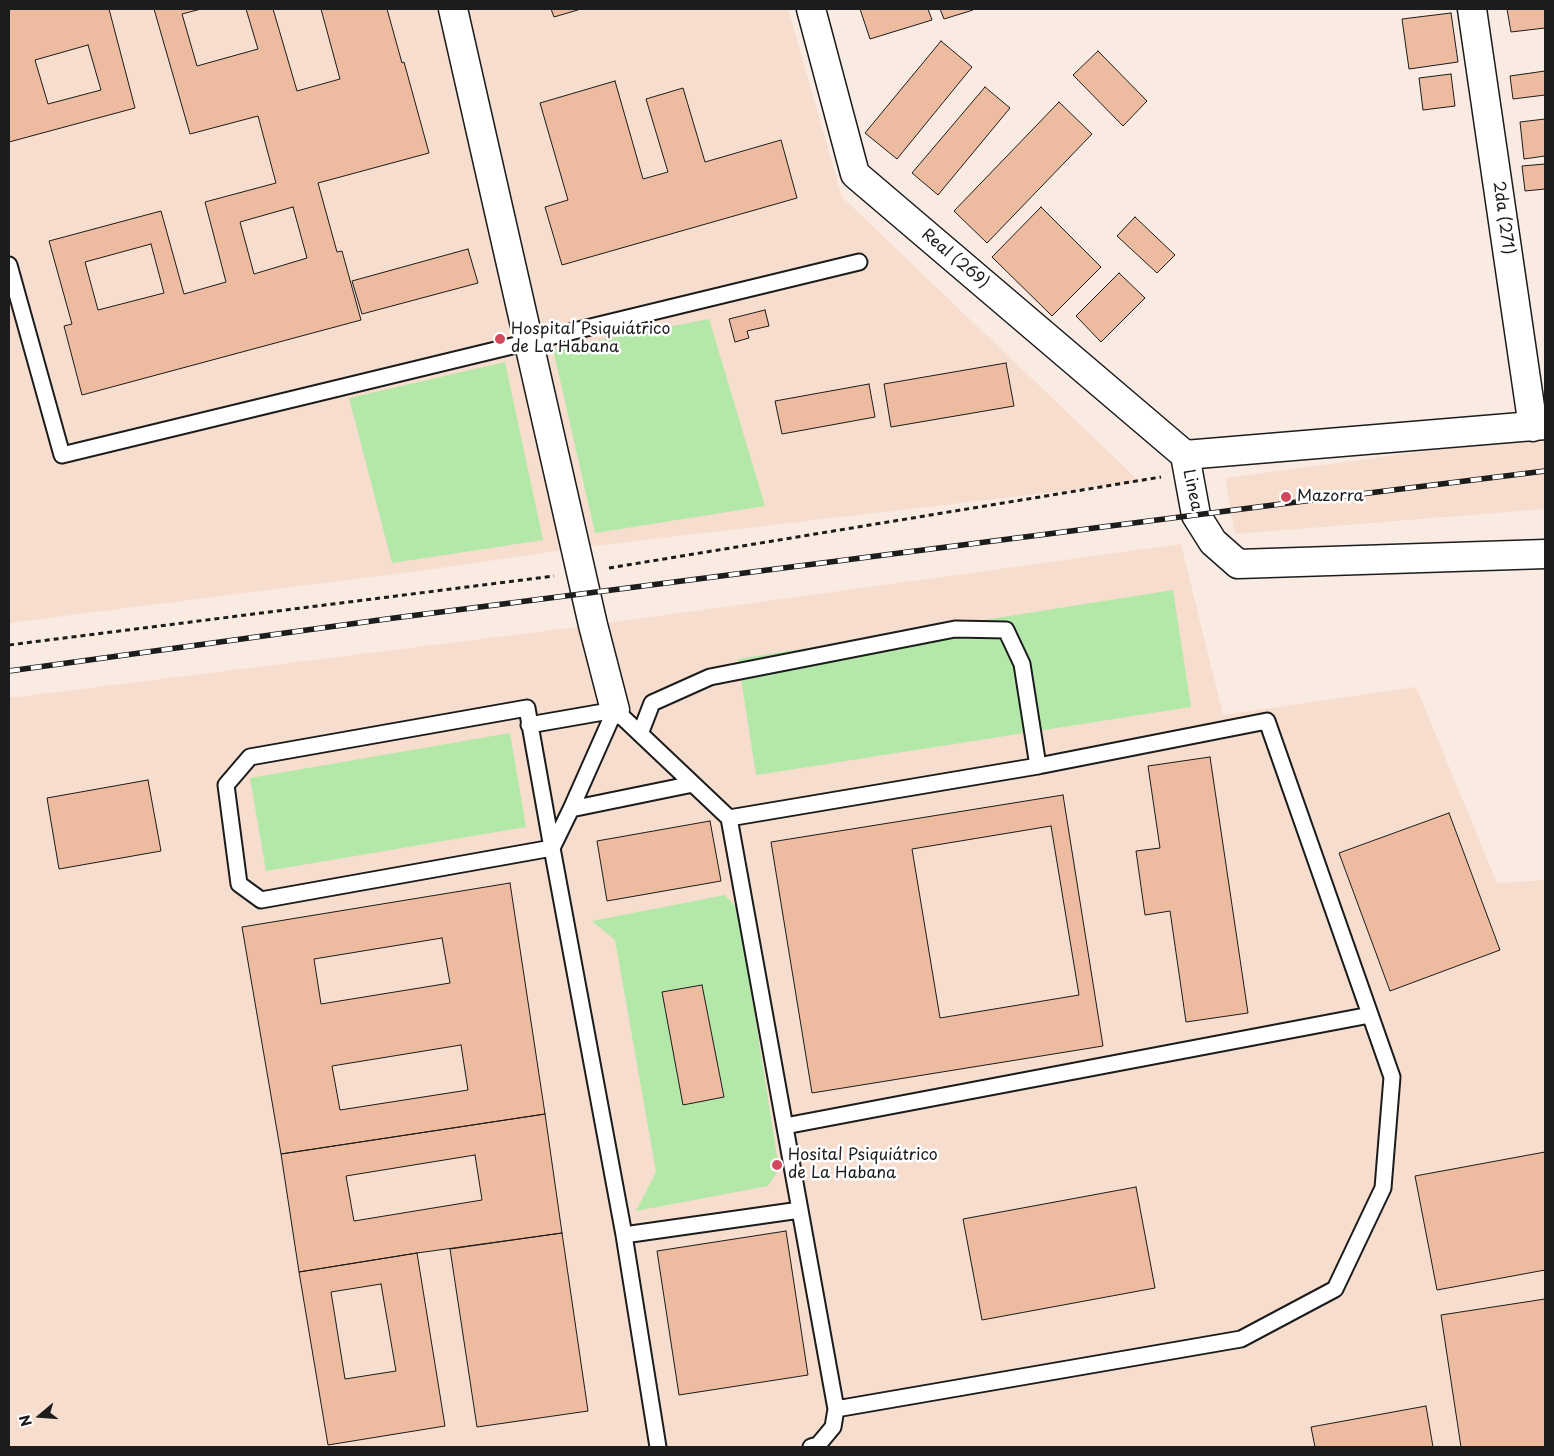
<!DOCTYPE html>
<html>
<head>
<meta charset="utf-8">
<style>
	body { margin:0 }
	#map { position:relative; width:1554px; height:1456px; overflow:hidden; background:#faebe2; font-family:"Playpen Sans",sans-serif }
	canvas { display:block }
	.frame { position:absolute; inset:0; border:10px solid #1c1c1c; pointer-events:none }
	.north { position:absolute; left:15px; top:1391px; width:50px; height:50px; -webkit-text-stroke:4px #fff; paint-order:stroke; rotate:252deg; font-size:14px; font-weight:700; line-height:20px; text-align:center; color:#1c1c1c }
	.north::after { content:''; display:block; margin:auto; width:18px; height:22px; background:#1c1c1c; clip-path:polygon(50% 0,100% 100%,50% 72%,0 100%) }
</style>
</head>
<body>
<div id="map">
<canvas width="1554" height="1456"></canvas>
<div class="frame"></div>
<div class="north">N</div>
</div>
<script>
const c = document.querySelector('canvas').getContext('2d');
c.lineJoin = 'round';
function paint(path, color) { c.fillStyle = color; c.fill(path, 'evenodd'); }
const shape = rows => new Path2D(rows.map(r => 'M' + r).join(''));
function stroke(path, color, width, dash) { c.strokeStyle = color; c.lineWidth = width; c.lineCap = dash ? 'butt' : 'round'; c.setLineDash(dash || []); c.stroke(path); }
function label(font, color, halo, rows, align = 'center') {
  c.font = font + ' "Playpen Sans",sans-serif'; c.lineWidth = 5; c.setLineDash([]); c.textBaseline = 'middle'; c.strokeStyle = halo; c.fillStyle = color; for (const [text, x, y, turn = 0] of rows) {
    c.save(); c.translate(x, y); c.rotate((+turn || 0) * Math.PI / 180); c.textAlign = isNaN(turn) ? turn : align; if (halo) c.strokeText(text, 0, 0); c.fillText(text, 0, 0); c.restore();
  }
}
const built = shape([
	[9,9,788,9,842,197,1140,482,576,548,434,569,9,623],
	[1545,435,1545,509,1235,534,1225,478],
	[1181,544,1223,715,1416,687,1497,883,1545,880,1545,1447,9,1447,9,698,593,625]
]);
const green = shape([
	[709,319,765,506,595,533,553,349],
	[505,362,543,540,392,563,349,398],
	[1173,590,1191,707,756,775,738,659],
	[510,733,526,827,266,871,250,778],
	[725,895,738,909,779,1169,768,1186,636,1211,656,1172,615,940,592,921]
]);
const building = shape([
	[9,9,109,9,135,108,9,142,9,9],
	[88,45,101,90,48,104,35,60,88,45],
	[154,9,201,9,182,14,197,66,258,49,246,9,273,9,297,91,340,79,321,9,387,9,402,63,404,62,429,153,318,183,337,252,342,251,361,320,82,395,64,326,72,324,49,241,161,211,184,294,226,282,205,202,276,183,258,116,190,134,154,9],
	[293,207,307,258,254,274,240,222,293,207],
	[151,244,164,293,98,310,85,262,151,244],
	[551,9,581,9,554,17,551,9],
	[860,9,928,9,932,20,870,39,860,9],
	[940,9,973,9,973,10,944,19,940,9],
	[1507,9,1545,9,1545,28,1511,32,1507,9],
	[1451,13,1458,62,1409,69,1402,19,1451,13],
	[941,41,972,67,897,159,865,133,941,41],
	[1098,51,1147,101,1123,126,1073,75,1098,51],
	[1545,71,1545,95,1513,99,1510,76,1545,71],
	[1451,74,1455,106,1423,110,1419,78,1451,74],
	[615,81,643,179,668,172,646,99,683,88,705,162,781,140,797,198,562,265,545,207,568,200,540,103,615,81],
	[985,87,1010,108,938,195,912,173,985,87],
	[1059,102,1092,134,987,243,954,211,1059,102],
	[1545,119,1545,156,1524,159,1520,122,1545,119],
	[1545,164,1545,189,1525,191,1522,166,1545,164],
	[1041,207,1101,267,1052,316,992,257,1041,207],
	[1135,217,1175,255,1157,273,1117,236,1135,217],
	[468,249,478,283,362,314,352,281,468,249],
	[1119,273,1145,298,1101,342,1076,316,1119,273],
	[765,310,769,326,747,331,749,338,735,342,729,319,765,310],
	[1006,363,1014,406,891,427,884,384,1006,363],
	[869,384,875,417,782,434,775,401,869,384],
	[1210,757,1248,1013,1186,1022,1170,911,1145,915,1136,851,1160,848,1148,766,1210,757],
	[148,780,161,851,59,869,47,798,148,780],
	[1063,795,1103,1046,812,1093,771,842,1063,795],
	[1051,826,1079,995,940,1018,912,849,1051,826],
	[1449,813,1500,950,1390,991,1339,853,1449,813],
	[710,821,721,881,607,901,597,841,710,821],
	[510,883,545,1114,281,1154,242,927,510,883],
	[442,938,450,983,321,1004,314,959,442,938],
	[461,1045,468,1090,340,1110,332,1066,461,1045],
	[702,985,724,1097,683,1105,662,992,702,985],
	[545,1114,562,1233,417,1253,299,1272,281,1154,545,1114],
	[475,1155,482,1200,354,1221,346,1176,475,1155],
	[1545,1152,1545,1270,1437,1290,1415,1176,1545,1152],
	[1136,1187,1155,1288,982,1320,963,1219,1136,1187],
	[786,1231,808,1375,679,1395,657,1251,786,1231],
	[562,1233,588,1411,477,1427,450,1249,562,1233],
	[417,1253,445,1426,328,1445,299,1272,417,1253],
	[381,1284,396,1371,345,1379,331,1292,381,1284],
	[1545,1299,1545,1447,1461,1447,1441,1315,1545,1299],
	[1426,1406,1433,1447,1315,1447,1311,1427,1426,1406]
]);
const path = shape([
	[609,568,1161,477],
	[9,645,554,576]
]);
const service = shape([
	[9,265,62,455,859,262],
	[527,708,552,848,261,900,239,884,226,785,250,757,527,708],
	[529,725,615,710],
	[640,734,652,703,710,677,955,629,1006,630,1022,664,1038,766],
	[571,809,693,784],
	[729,818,1038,766,1267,721,1392,1077,1383,1188,1335,1289,1241,1339,836,1409],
	[785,1126,1370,1015],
	[624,1235,800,1210],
	[658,1447,624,1235,552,848,571,809,615,710,729,818,836,1409,833,1427,818,1445,811,1447]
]);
const minor = shape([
	[453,9,593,625,615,710],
	[811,9,855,174,1185,455],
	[1472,9,1533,427],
	[1185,455,1196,515,1213,542,1238,564,1545,554],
	[1185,455,1545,425]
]);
const rail = shape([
	[9,671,394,618,1289,503,1545,471]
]);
const markers = [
	[500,339,6,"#d1495b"],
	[1286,497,6,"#d1495b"],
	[777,1165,6,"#d1495b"]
];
const streetNames = [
	["2da (271)",1503,218,82],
	["Real (269)",955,259,40],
	["Linea",1192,490,78]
];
const poiNames = [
	["Hospital Psiquiátrico",511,330],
	["de La Habana",511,348],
	["Mazorra",1297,497],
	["Hosital Psiquiátrico",788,1156],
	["de La Habana",788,1174]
];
paint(built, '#f6ddce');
paint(green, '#b4e8a9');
paint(building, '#edbb9f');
stroke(building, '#1c1c1c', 1);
stroke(service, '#1c1c1c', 19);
stroke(minor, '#1c1c1c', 31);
stroke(path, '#1c1c1c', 3, [5, 4]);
stroke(service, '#fff', 15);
stroke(minor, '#fff', 28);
stroke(rail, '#1c1c1c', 5.5);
stroke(rail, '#fff', 4, [11]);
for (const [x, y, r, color] of markers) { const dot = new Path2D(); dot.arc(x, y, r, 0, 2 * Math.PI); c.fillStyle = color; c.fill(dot); stroke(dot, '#fff', 2); }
label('16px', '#1c1c1c', '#fff', streetNames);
label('16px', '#1c1c1c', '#fff', poiNames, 'left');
</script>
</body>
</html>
